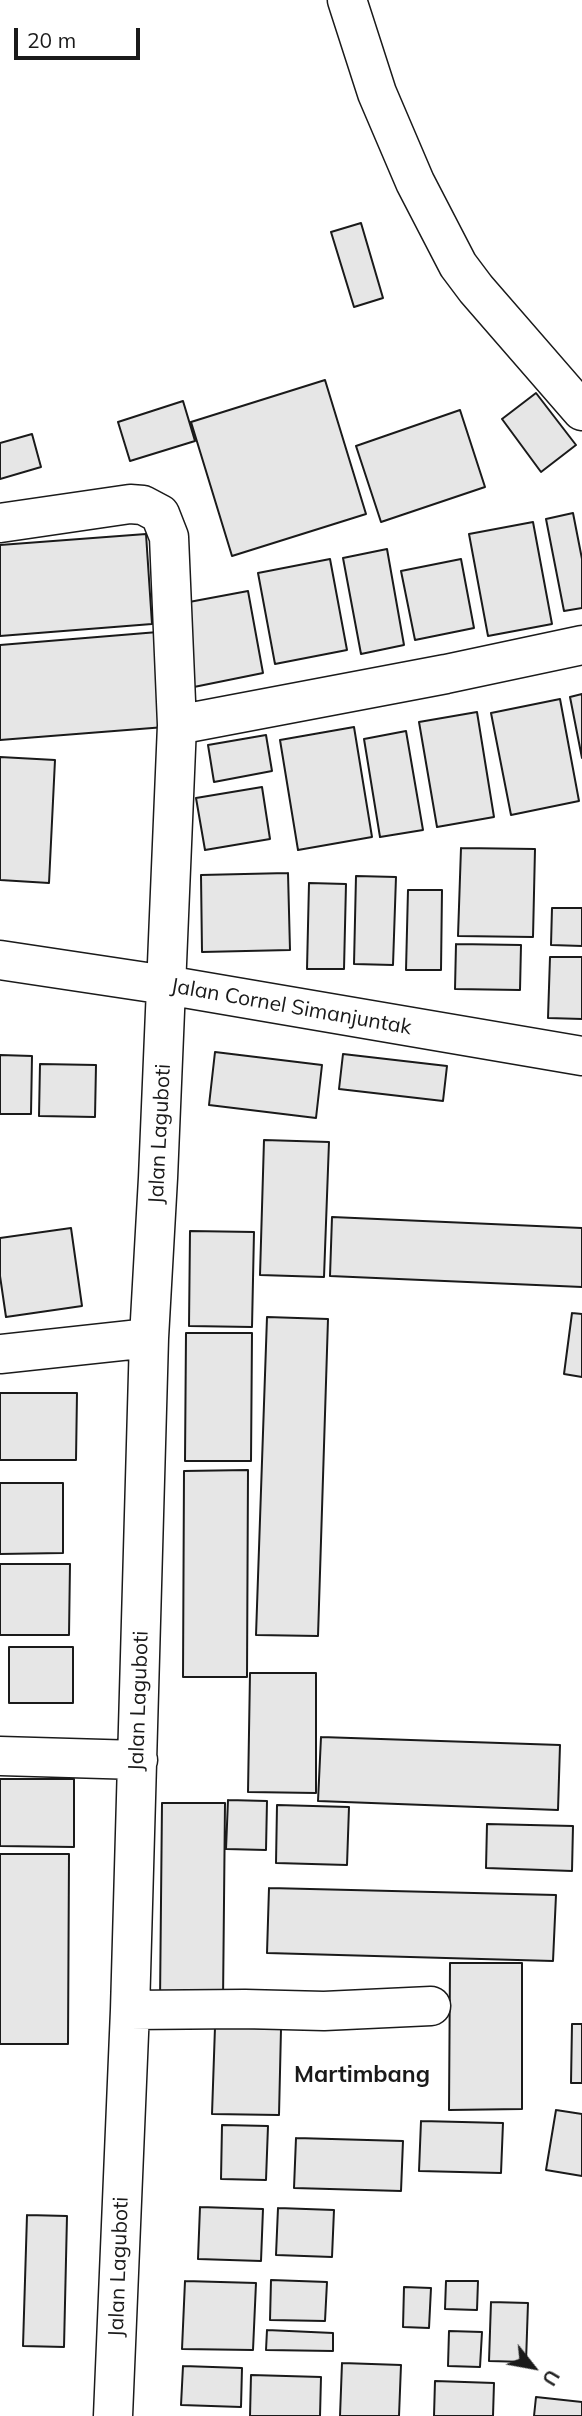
<!DOCTYPE html>
<html>
<head>
<meta charset="utf-8">
<style>
	body { margin:0 }
	#map { position:relative; width:582px; height:2416px; overflow:hidden; background:#fff; font-family:Mulish,sans-serif }
	canvas { display:block }
	.north { position:absolute; left:498px; top:2332px; width:70px; height:70px; -webkit-text-stroke:5px #fff; paint-order:stroke; rotate:121deg; font-size:19px; font-weight:700; line-height:28px; text-align:center; color:#1a1a1a }
	.north::after { content:''; display:block; margin:auto; width:24px; height:32px; background:#1a1a1a; clip-path:polygon(50% 0,100% 100%,50% 72%,0 100%) }
	.scale { position:absolute; left:14px; top:28px; width:126px; height:32px; box-sizing:border-box; border:4px solid #1a1a1a; border-top:0; padding-left:9px; font-size:21px; line-height:24px; white-space:nowrap; color:#1a1a1a; -webkit-text-stroke:5px #fff; paint-order:stroke }
</style>
</head>
<body>
<div id="map">
<canvas width="582" height="2416"></canvas>
<div class="north">U</div>
<div class="scale">20 m</div>
</div>
<script>
const c = document.querySelector('canvas').getContext('2d');
c.lineJoin = 'round';
function paint(path, color) { c.fillStyle = color; c.fill(path, 'evenodd'); }
const shape = rows => new Path2D(rows.map(r => 'M' + r).join(''));
function stroke(path, color, width, dash) { c.strokeStyle = color; c.lineWidth = width; c.lineCap = dash ? 'butt' : 'round'; c.setLineDash(dash || []); c.stroke(path); }
function label(font, color, halo, rows, align = 'center') {
  c.font = font + ' Mulish,sans-serif'; c.lineWidth = 5; c.setLineDash([]); c.textBaseline = 'middle'; c.strokeStyle = halo; c.fillStyle = color; for (const [text, x, y, turn = 0] of rows) {
    c.save(); c.translate(x, y); c.rotate((+turn || 0) * Math.PI / 180); c.textAlign = isNaN(turn) ? turn : align; if (halo) c.strokeText(text, 0, 0); c.fillText(text, 0, 0); c.restore();
  }
}
const building = shape([
	[361,223,383,298,354,307,331,232,361,223],
	[325,380,366,514,232,556,191,422,325,380],
	[536,393,576,445,541,472,502,419,536,393],
	[183,401,195,441,130,461,118,422,183,401],
	[460,410,485,487,381,522,356,446,460,410],
	[32,434,41,467,0,479,0,443,32,434],
	[573,513,582,559,582,608,564,611,546,519,573,513],
	[533,522,552,624,488,636,469,534,533,522],
	[146,534,152,624,0,636,0,545,146,534],
	[387,549,404,645,361,654,343,558,387,549],
	[330,559,347,650,275,664,258,573,330,559],
	[461,559,474,628,415,640,401,571,461,559],
	[248,591,263,673,189,688,173,605,248,591],
	[158,632,165,727,0,740,0,645,158,632],
	[582,694,582,758,570,697,582,694],
	[560,699,579,801,511,815,491,713,560,699],
	[477,712,494,817,437,827,419,722,477,712],
	[354,727,372,837,298,850,280,740,354,727],
	[406,731,423,830,380,837,364,739,406,731],
	[266,735,272,771,214,782,208,745,266,735],
	[0,757,55,760,49,883,0,880,0,757],
	[262,787,270,839,205,850,196,798,262,787],
	[461,848,535,849,533,937,458,936,461,848],
	[288,873,290,950,202,952,201,875,288,873],
	[356,876,396,877,393,965,354,964,356,876],
	[309,883,346,884,344,969,307,969,309,883],
	[408,890,442,890,441,970,406,970,408,890],
	[552,908,582,908,582,946,551,945,552,908],
	[456,944,521,945,520,990,455,989,456,944],
	[550,957,582,957,582,1019,548,1018,550,957],
	[215,1052,322,1065,316,1118,209,1105,215,1052],
	[343,1054,447,1066,443,1101,339,1089,343,1054],
	[0,1055,32,1056,31,1114,0,1114,0,1055],
	[40,1064,96,1065,95,1117,39,1116,40,1064],
	[264,1140,329,1142,324,1277,260,1275,264,1140],
	[332,1217,582,1228,582,1287,330,1276,332,1217],
	[71,1228,82,1306,6,1317,0,1276,0,1238,71,1228],
	[190,1231,254,1232,252,1327,189,1326,190,1231],
	[572,1313,582,1314,582,1377,564,1374,572,1313],
	[267,1317,328,1319,318,1636,256,1635,267,1317],
	[186,1333,252,1333,251,1461,185,1461,186,1333],
	[0,1393,77,1393,76,1460,0,1460,0,1393],
	[248,1470,247,1677,183,1677,184,1471,248,1470],
	[0,1483,63,1483,63,1553,0,1554,0,1483],
	[0,1564,70,1564,69,1635,0,1635,0,1564],
	[9,1647,73,1647,73,1703,9,1703,9,1647],
	[250,1673,316,1673,316,1793,248,1792,250,1673],
	[321,1737,560,1745,558,1810,318,1801,321,1737],
	[0,1779,74,1779,74,1847,0,1846,0,1779],
	[228,1800,267,1801,266,1850,226,1849,228,1800],
	[162,1803,225,1803,223,2001,160,2001,162,1803],
	[277,1805,349,1807,347,1865,276,1863,277,1805],
	[487,1824,573,1826,572,1871,486,1868,487,1824],
	[0,1854,69,1854,68,2044,0,2044,0,1854],
	[269,1888,556,1895,553,1961,267,1953,269,1888],
	[450,1963,522,1963,522,2109,449,2110,450,1963],
	[572,2024,582,2024,582,2083,571,2083,572,2024],
	[215,2027,281,2029,279,2115,212,2114,215,2027],
	[556,2110,582,2114,582,2176,546,2170,556,2110],
	[421,2121,503,2123,501,2173,419,2171,421,2121],
	[222,2125,268,2126,266,2180,221,2179,222,2125],
	[296,2138,403,2141,401,2191,294,2188,296,2138],
	[200,2207,263,2209,261,2261,198,2259,200,2207],
	[278,2208,334,2210,332,2257,276,2255,278,2208],
	[27,2215,67,2216,64,2347,23,2346,27,2215],
	[271,2280,327,2282,325,2321,270,2320,271,2280],
	[185,2281,256,2283,253,2350,182,2349,185,2281],
	[446,2281,478,2281,477,2310,445,2309,446,2281],
	[404,2287,431,2288,429,2328,403,2327,404,2287],
	[491,2302,528,2303,526,2362,489,2361,491,2302],
	[267,2330,333,2333,333,2351,266,2350,267,2330],
	[449,2331,482,2332,480,2367,448,2366,449,2331],
	[342,2363,401,2365,399,2416,340,2416,342,2363],
	[183,2366,242,2368,241,2407,181,2405,183,2366],
	[251,2375,321,2377,320,2416,250,2416,251,2375],
	[435,2381,494,2383,493,2416,434,2416,435,2381],
	[536,2397,582,2402,582,2416,534,2416,536,2397]
]);
const minor = shape([
	[347,0,377,93,415,182,458,265,476,289,582,411],
	[0,523,130,504,143,505,160,514,169,537,177,725,158,1178,149,1338,130,2010,113,2416],
	[177,725,446,674,582,645],
	[0,960,166,985,582,1056],
	[0,1354,149,1338],
	[0,1756,138,1760],
	[130,2010,245,2009,324,2011,431,2006]
]);
const streetNames = [
	["Jalan Cornel Simanjuntak",291,1007,10],
	["Jalan Laguboti",160,1134,-87],
	["Jalan Laguboti",139,1701,-88],
	["Jalan Laguboti",119,2267,-88]
];
const neighbourhoodNames = [
	["Martimbang",362,2075]
];
paint(building, '#e6e6e6');
stroke(building, '#1a1a1a', 2);
stroke(minor, '#1a1a1a', 41);
stroke(minor, '#fff', 38);
label('21px', '#1a1a1a', '#fff', streetNames);
label('bold 23px', '#1a1a1a', '#fff', neighbourhoodNames);
</script>
</body>
</html>
